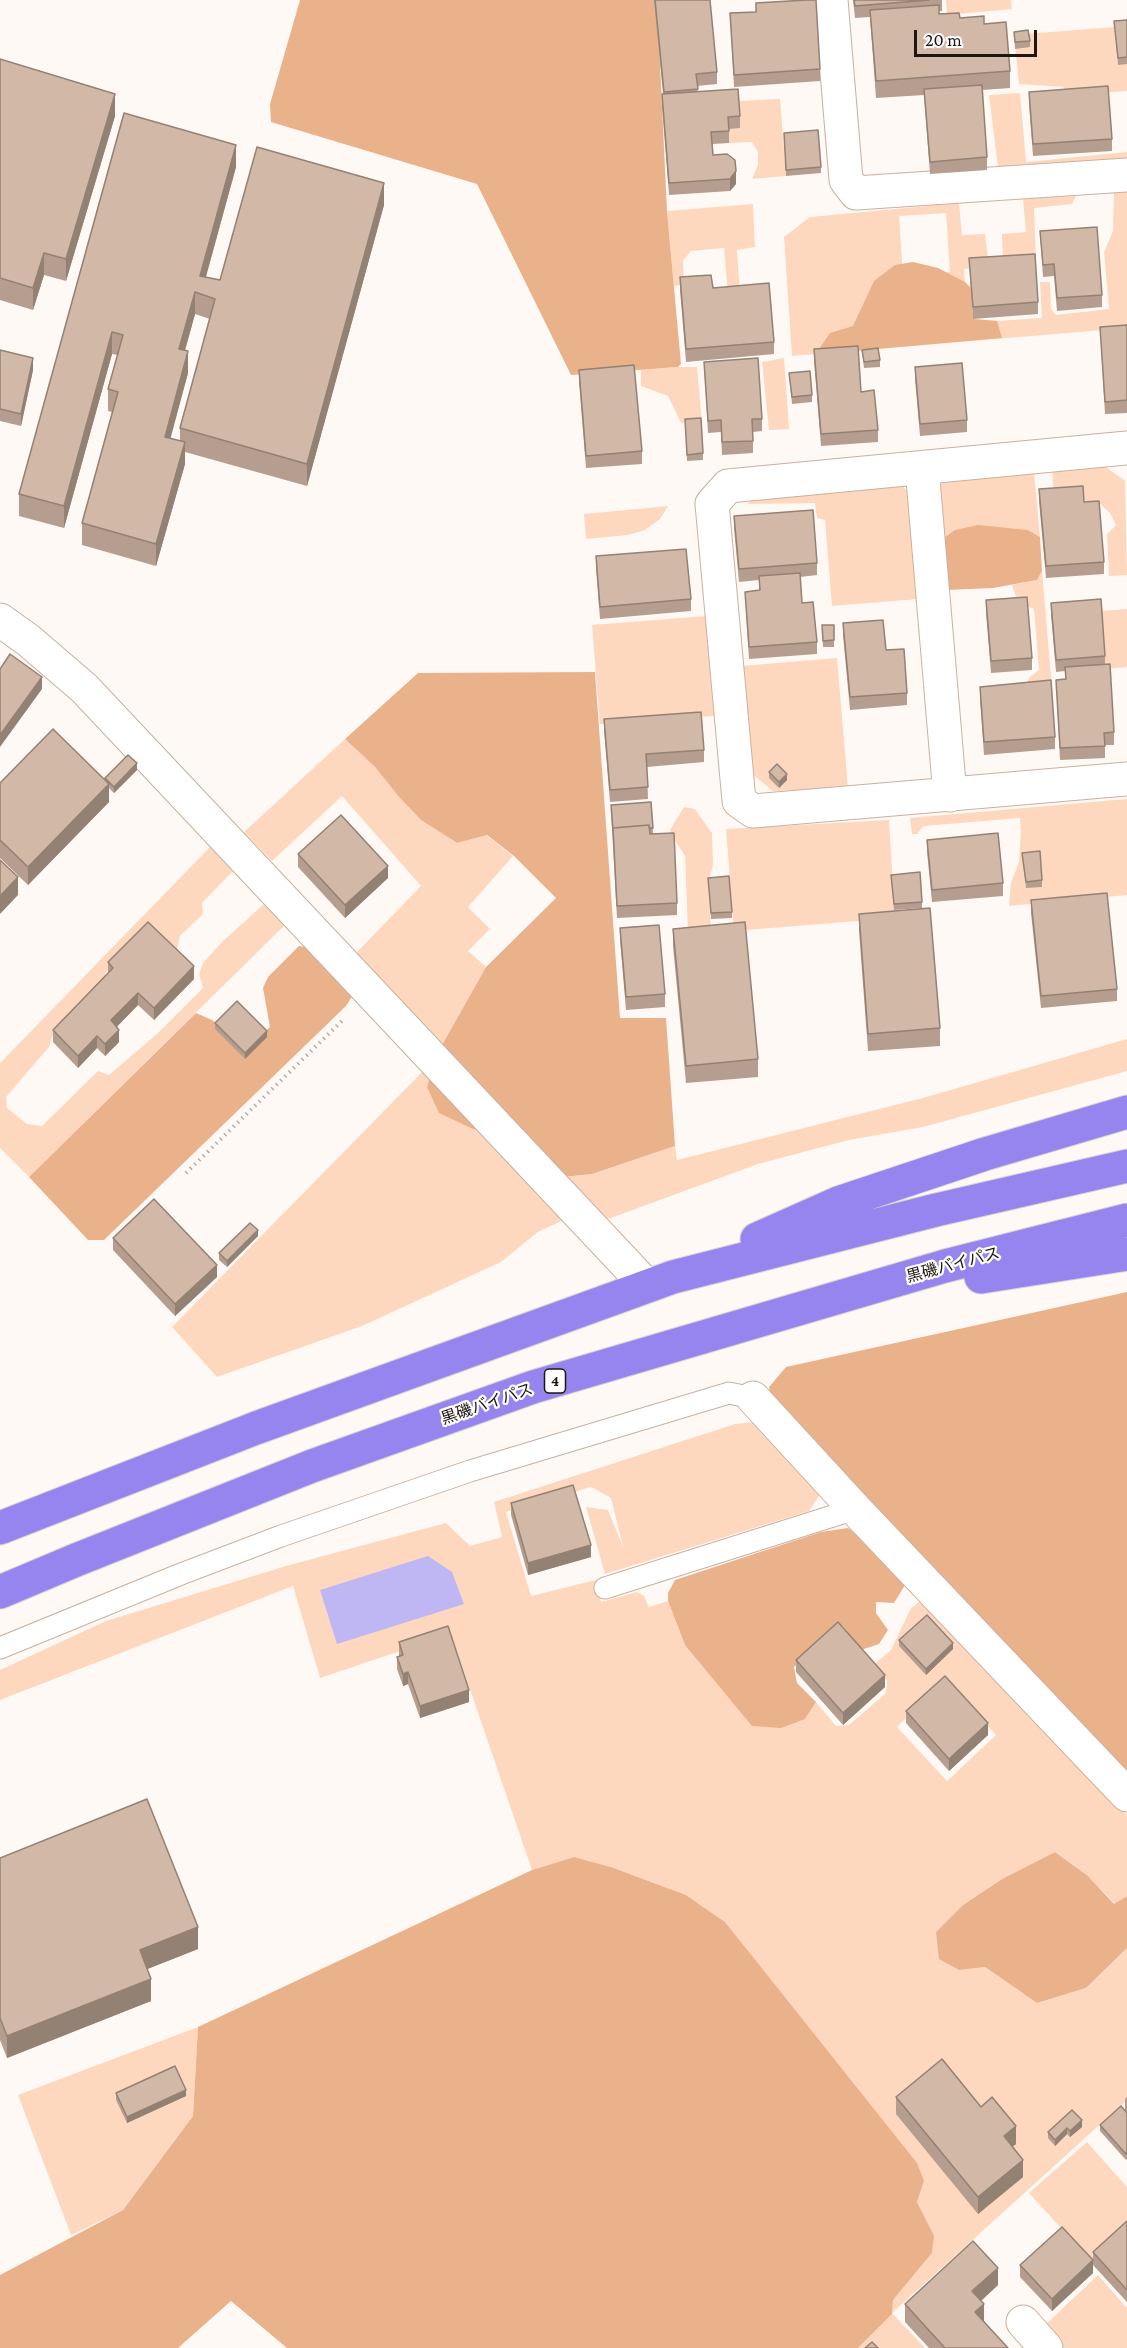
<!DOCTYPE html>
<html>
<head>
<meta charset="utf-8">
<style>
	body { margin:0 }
	#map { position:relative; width:1127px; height:2348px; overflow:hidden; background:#fff9f5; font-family:"Crimson Pro",serif }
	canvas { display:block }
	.scale { position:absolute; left:914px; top:30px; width:123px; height:27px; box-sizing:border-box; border:3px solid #201610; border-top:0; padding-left:8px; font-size:18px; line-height:21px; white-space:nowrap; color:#201610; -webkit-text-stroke:4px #fff; paint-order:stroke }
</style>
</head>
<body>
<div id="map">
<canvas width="1127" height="2348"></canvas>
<div class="scale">20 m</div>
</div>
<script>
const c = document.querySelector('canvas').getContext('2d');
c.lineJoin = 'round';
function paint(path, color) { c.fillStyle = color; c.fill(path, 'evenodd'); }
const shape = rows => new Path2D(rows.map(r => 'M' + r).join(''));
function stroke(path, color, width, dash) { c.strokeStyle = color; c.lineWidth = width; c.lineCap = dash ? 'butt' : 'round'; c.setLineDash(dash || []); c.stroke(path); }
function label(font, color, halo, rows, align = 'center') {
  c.font = font + ' "Crimson Pro","Noto Sans JP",serif'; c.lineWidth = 4.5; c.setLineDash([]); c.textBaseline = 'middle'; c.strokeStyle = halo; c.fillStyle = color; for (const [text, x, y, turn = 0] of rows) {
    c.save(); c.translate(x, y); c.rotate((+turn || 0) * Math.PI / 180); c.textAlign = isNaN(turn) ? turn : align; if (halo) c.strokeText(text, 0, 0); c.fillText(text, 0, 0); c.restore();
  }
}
const green = shape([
	[946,0,1011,0,1012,9,947,15],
	[1114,27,1118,64,1127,64,1127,91,1070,95,1063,87,1019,84,1014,35],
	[1020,93,1026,162,1127,152,1127,165,998,168,989,95],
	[780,99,786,176,752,179,758,165,758,152,752,142,729,143,728,129,738,101],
	[1127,190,1127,328,792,356,784,237,810,217,959,203,962,235,985,234,989,267,964,269,965,282,971,288,973,319,997,321,1042,318,1040,282,1050,282,1051,309,1056,315,1109,309,1104,252,1113,231,1114,191],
	[946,213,950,272,903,275,899,216],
	[1076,196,1072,204,1034,208,1036,261,1003,263,1002,234,1026,232,1023,199],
	[753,204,755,247,737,250,740,294,728,295,724,248,691,251,683,261,684,285,674,286,667,211],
	[784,358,789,429,769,430,762,362],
	[678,367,697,367,702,422,681,423,668,396,641,386,641,370],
	[1102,464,1125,481,1127,575,1109,576,1107,534,1116,525,1110,513,1099,503,1088,502,1075,494,1054,495,1052,469],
	[1034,472,1040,537,1028,530,1004,529,944,538,932,492,946,479],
	[901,484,914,499,918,599,832,606,825,520,817,518,815,503,747,504,755,498],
	[668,506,660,519,645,530,628,535,586,539,584,514],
	[1042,571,1052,688,1031,690,1026,684,1030,677,1039,670,1034,609,1018,603,1012,585,1037,580],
	[1127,609,1127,667,1105,669,1101,611],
	[706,616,714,716,600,724,592,625],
	[837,658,848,788,773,791,752,774,741,666],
	[345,739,375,767,399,797,421,820,457,843,486,835,513,856,468,907,490,929,468,951,486,967,438,1052,354,955,421,886,342,796,272,861,244,832],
	[1127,799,1127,895,1009,906,1011,883,1019,862,1021,832,1020,818,924,826,917,834,912,834,910,818],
	[684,807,695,809,712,833,713,865,708,884,711,929,688,932,685,856,674,839,670,830],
	[889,820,895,918,734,931,726,829],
	[211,846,233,871,202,903,203,914,180,936,177,950,174,952,144,934,105,973,105,980,52,1036,49,1047,6,1097,7,1108,27,1124,42,1126,98,1071,109,1075,158,1033,203,988,199,974,203,963,223,941,265,903,285,925,29,1177,0,1148,0,1063],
	[1127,1039,1127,1071,923,1127,849,1140,758,1164,608,1219,563,1177,592,1174,675,1146,677,1160,923,1098],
	[426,1068,568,1218,538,1232,501,1262,362,1326,217,1377,172,1327],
	[755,1422,821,1493,809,1511,605,1574,586,1507,608,1510,623,1547,611,1498,591,1487,506,1512,531,1596,596,1580,601,1602,637,1592,644,1596,649,1607,668,1601,685,1645,805,1719,816,1702,836,1726,849,1725,886,1693,887,1681,873,1665,891,1650,911,1608,921,1601,1127,1815,1127,1896,1115,1904,1088,1876,1055,1852,1002,1879,963,1905,936,1932,959,1970,985,1967,1037,2003,1086,1988,1127,1948,1127,2100,892,2313,925,2348,858,2348,892,2314,893,2300,932,2253,933,2236,917,2202,924,2181,725,1922,686,1895,611,1867,574,1857,532,1870,451,1634,320,1678,293,1586,0,1700,0,1670,106,1621,286,1566,446,1523,470,1546,502,1537,494,1502,735,1424],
	[952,1686,996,1735,947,1781,897,1727,938,1687],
	[981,2124,1016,2143,1016,2144,1004,2154],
	[198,2027,193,2116,123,2210,71,2235,18,2095],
	[1087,2142,1127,2187,1127,2229,1091,2261,1029,2193],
	[1098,2275,1127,2308,1127,2348,1064,2348,1044,2326]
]);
const forest = shape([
	[300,0,657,0,667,211,681,364,678,367,571,375,477,184,271,122,270,104],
	[913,262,938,268,965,282,971,288,973,319,997,321,1002,338,820,354,821,346,830,333,853,326,874,281,895,265],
	[978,525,1028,530,1040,537,1042,571,1037,580,993,588,946,590,944,538,955,530],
	[595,672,620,1018,666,1018,675,1146,592,1174,563,1177,517,1134,473,1129,439,1113,427,1087,438,1052,486,967,556,898,514,856,487,835,457,843,421,820,399,797,375,767,345,739,418,673],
	[299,946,310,948,353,995,346,1006,104,1240,88,1240,29,1177,196,1013,212,1020,247,1048,270,1027,263,988,268,977],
	[1127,1292,1127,1776,772,1405,769,1387,786,1367],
	[848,1528,869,1544,905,1585,894,1603,876,1602,876,1613,888,1630,879,1644,861,1650,843,1626,833,1630,794,1667,797,1683,816,1702,805,1719,781,1728,752,1726,685,1645,668,1601,668,1593,675,1580,821,1532],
	[1055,1852,1088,1876,1114,1904,1127,1896,1127,1948,1086,1988,1037,2003,985,1967,959,1970,939,1959,936,1932,963,1905,1002,1879],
	[574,1857,611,1867,686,1895,725,1922,917,2163,924,2181,917,2202,934,2236,932,2253,893,2300,892,2314,858,2348,287,2348,231,2301,178,2348,0,2348,0,2275,123,2210,193,2116,198,2027,532,1870]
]);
const water = shape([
	[428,1556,452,1572,464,1604,337,1644,320,1590]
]);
const path = shape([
	[186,1173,345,1018]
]);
const lane = shape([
	[605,1588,855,1509],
	[0,1648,181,1574,281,1536,470,1471,729,1393,753,1398]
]);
const street = shape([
	[831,0,846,180,856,193,1127,175],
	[1127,448,728,486,712,504,739,801,753,811,1127,779],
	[922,468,950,795],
	[0,620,28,640,84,688,647,1286],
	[753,1398,855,1509,1127,1795],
	[1023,2322,1046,2348]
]);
const highway = shape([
	[757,1239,838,1203,985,1154,1127,1112],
	[981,1277,1127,1254],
	[0,1528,256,1428,673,1277,936,1210,1127,1166],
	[0,1592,76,1560,312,1466,533,1387,945,1266,1127,1220]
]);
const wall = shape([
	[654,0,710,0,717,72,717,84,697,86,698,92,740,116,740,128,729,129,729,143,712,144,713,155,736,184,730,191,669,195,662,106,662,94,663,94],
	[853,0,942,0,942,11,939,11,939,14,984,24,1010,71,1010,88,982,90,987,157,987,170,930,174,924,95,876,98,870,17,855,18],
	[756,3,820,69,820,81,734,87,730,13,756,12],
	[1127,20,1127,64,1118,65,1114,21],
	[1014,32,1030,41,1030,47,1015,49],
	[0,59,115,116,66,281,44,275,33,310,0,300],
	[1029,92,1112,139,1112,151,1033,156,1029,104],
	[124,113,236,167,206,277,220,280,384,205,307,486,185,452,185,464,156,566,82,545,82,523,112,412,108,411,108,389,118,355,112,354,64,528,19,516,19,494],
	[195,314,210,319,180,428,180,441,170,438,188,373,185,351],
	[784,133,821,167,821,173,786,176],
	[1040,231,1102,295,1102,307,1057,311,1054,276,1043,277],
	[969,258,1038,302,1038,314,973,319],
	[680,277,713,288,774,342,774,354,686,362,680,290],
	[1127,325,1127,413,1105,414,1100,327],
	[814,349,861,392,878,430,878,442,821,446,814,361],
	[0,350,33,370,21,426,0,421],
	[862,350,880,360,880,367,864,368],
	[704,362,762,419,762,431,753,432,753,453,722,455,721,432,708,433],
	[915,367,967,420,967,432,920,436,915,379],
	[579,370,642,451,642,464,586,468,579,382],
	[789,373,812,395,812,402,792,404],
	[685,419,703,453,703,460,687,461],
	[1039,489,1084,502,1104,562,1104,574,1046,578,1039,501],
	[734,516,817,563,817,575,800,577,802,603,817,642,817,654,749,659,745,592,759,591,759,580,739,582,734,528],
	[596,556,691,599,691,611,600,619,596,568],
	[986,600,1032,658,1032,670,991,673,986,613],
	[1051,603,1105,656,1105,664,1114,732,1114,745,1105,745,1105,758,1060,760,1056,680,1065,679,1065,671,1056,672,1051,615],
	[843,623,886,650,907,693,907,705,850,710,843,635],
	[822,625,834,625,834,647,823,647],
	[980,687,1055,737,1055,749,984,755,980,699],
	[604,719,704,750,704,762,647,767,648,799,610,802,604,731],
	[137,770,114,793,109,788,109,802,28,885,0,858,0,783,105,781,105,778],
	[769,772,787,780,779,788,769,778],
	[611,811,653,828,653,834,677,903,677,915,617,918],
	[927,840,1003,883,1003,896,932,902,927,852],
	[1022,853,1042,880,1042,887,1026,888],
	[298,854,388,878,345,918,298,867],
	[891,875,922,902,922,908,894,910],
	[708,878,732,912,732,918,711,919],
	[1031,900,1117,989,1117,1001,1041,1008,1031,913],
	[859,914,940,1028,940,1046,868,1051,859,931],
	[620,928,665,994,665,1007,626,1010,620,940],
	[673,929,758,1059,758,1077,686,1083,673,946],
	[108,962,194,979,154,1020,138,1005,116,1027,119,1042,105,1056,97,1048,78,1068,53,1042,53,1030,108,973],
	[215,1023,267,1037,245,1059,215,1029],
	[258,1236,227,1267,219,1260,219,1253],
	[113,1238,217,1277,175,1316,113,1250],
	[511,1503,591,1557,528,1575,511,1515],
	[899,1640,953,1649,926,1675,899,1646],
	[399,1642,469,1702,420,1718,408,1684,403,1686,397,1669,397,1657,399,1656],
	[796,1660,885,1687,843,1725,796,1672],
	[906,1711,988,1735,949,1771,906,1723],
	[0,1858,198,1949,147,1969,151,2001,7,2058,0,2040],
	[116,2093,186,2096,127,2123,116,2100],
	[896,2097,981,2107,1016,2144,1012,2147,1023,2177,978,2214,896,2114],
	[1127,2097,1127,2159,1126,2160,1100,2131,1100,2125,1125,2111,1125,2099],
	[1072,2110,1082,2127,1070,2137,1067,2134,1055,2146,1048,2138,1048,2132],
	[1127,2221,1127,2302,1093,2265,1093,2273,1052,2311,1020,2277,1020,2265,1093,2260,1093,2252],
	[998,2285,981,2301,984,2322,1008,2348,929,2348,905,2322,905,2304]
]);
const shadedWall = shape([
	[115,94,115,116,66,281,66,259],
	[236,145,236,167,201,294,200,276],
	[736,171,736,184,730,191,730,179],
	[384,183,384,205,307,486,307,464],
	[44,253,44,275,33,310,33,288],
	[195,292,195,314,179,371,179,349],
	[112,332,112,354,64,528,64,506],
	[188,351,188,373,165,459,165,437],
	[33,358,33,370,21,426,21,414],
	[185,442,185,464,156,566,156,544],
	[42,677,42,689,0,747,0,735],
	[137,763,137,770,114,793,114,787],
	[787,774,787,780,779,788,779,782],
	[109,784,109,802,28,885,28,867],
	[388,866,388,878,345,918,345,905],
	[18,877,18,895,0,914,0,896],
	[194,966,194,979,154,1020,154,1008],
	[138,993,138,1005,111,1033,111,1020],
	[119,1030,119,1042,105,1056,105,1044],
	[267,1031,267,1037,245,1059,245,1053],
	[97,1036,97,1048,78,1068,78,1056],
	[258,1230,258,1236,227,1267,227,1261],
	[217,1265,217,1277,175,1316,175,1304],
	[591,1545,591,1557,528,1575,528,1563],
	[953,1643,953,1649,926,1675,926,1669],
	[408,1672,408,1684,403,1686,403,1674],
	[885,1675,885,1687,843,1725,843,1713],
	[469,1690,469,1702,420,1718,420,1706],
	[988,1723,988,1735,949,1771,949,1759],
	[198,1927,198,1949,140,1972,140,1950],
	[151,1979,151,2001,7,2058,7,2036],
	[186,2090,186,2096,127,2123,127,2117],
	[1082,2120,1082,2127,1070,2137,1070,2131],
	[1016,2126,1016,2144,1004,2154,1004,2136],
	[1067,2128,1067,2134,1055,2146,1055,2140],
	[1023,2160,1023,2177,978,2214,978,2197],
	[1093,2260,1093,2273,1052,2311,1052,2299],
	[998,2268,998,2285,972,2309,972,2291],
	[984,2304,984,2322,975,2312]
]);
const building = shape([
	[655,0,710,0,717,72,696,74,698,89,664,92,655,0],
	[806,0,816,0,820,69,734,75,730,13,756,12,756,3,806,0],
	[854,0,929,0,855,6,854,0],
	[939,5,939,14,959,13,960,18,984,16,984,24,1006,22,1010,71,876,81,870,10,939,5],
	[1127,20,1127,57,1118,58,1114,21,1127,20],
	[1028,30,1030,41,1015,42,1014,32,1028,30],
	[0,59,115,94,66,259,44,253,33,288,0,278,0,59],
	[982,85,987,157,930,162,924,89,982,85],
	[1108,86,1112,139,1033,144,1029,92,1108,86],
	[738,89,740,116,728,117,729,131,711,132,713,155,727,154,735,160,736,171,730,179,669,183,662,94,738,89],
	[124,113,236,145,200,276,220,280,257,147,384,183,307,464,180,428,215,299,195,292,179,349,188,351,165,437,185,442,156,544,82,523,118,392,108,389,123,335,112,332,64,506,19,494,124,113],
	[818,130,821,167,786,170,784,133,818,130],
	[1097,227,1102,295,1057,298,1054,264,1043,265,1040,231,1097,227],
	[1035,254,1038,302,973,307,969,258,1035,254],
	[711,275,713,288,769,283,774,342,686,349,680,277,711,275],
	[1127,325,1127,400,1105,402,1100,327,1127,325],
	[858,346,861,392,874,390,878,430,821,434,814,349,858,346],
	[878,348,880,360,864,362,862,350,878,348],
	[0,350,33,358,21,414,0,409,0,350],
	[758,358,762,419,752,419,753,441,722,442,721,420,708,421,704,362,758,358],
	[962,363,967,420,920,424,915,367,962,363],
	[634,365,642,451,586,456,579,370,634,365],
	[810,371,812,395,792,397,789,373,810,371],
	[701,418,703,453,687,455,685,419,701,418],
	[1083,486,1084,502,1099,501,1104,562,1046,566,1039,489,1083,486],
	[813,510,817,563,739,569,734,516,813,510],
	[686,549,691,599,600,607,596,556,686,549],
	[800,573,802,603,813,602,817,642,749,647,745,592,760,590,759,576,800,573],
	[1027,597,1032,658,991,661,986,600,1027,597],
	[1101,599,1105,656,1056,660,1051,603,1101,599],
	[883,620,886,650,904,649,907,693,850,697,843,623,883,620],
	[822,625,834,625,834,640,823,641,822,625],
	[10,654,42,677,0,735,0,669,10,654],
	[1110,664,1114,732,1104,733,1105,746,1060,748,1056,680,1066,679,1065,667,1110,664],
	[1051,680,1055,737,984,742,980,687,1051,680],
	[701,712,704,750,646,754,648,787,610,790,604,719,701,712],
	[53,729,109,784,28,867,0,840,0,783,53,729],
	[128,755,137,763,114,787,105,778,128,755],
	[777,764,787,774,779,782,769,772,777,764],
	[651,802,653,828,649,828,649,825,613,828,613,831,611,805,651,802],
	[341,815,388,866,345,905,298,854,341,815],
	[649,825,650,834,674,833,677,903,617,906,613,828,649,825],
	[998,833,1003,883,932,890,927,840,998,833],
	[1040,851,1042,880,1026,882,1022,853,1040,851],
	[0,860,18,877,0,896,0,860],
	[920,872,922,902,894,904,891,875,920,872],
	[729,876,732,912,711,913,708,878,729,876],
	[1107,893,1117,989,1041,996,1031,900,1107,893],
	[930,908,940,1028,868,1034,859,914,930,908],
	[148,922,194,966,154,1008,138,993,111,1020,119,1030,105,1044,97,1036,78,1056,53,1030,113,968,108,962,148,922],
	[745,922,758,1059,686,1066,673,929,745,922],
	[659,925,665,994,626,997,620,928,659,925],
	[237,1001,267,1031,245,1053,215,1023,237,1001],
	[154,1199,217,1265,175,1304,113,1238,154,1199],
	[250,1223,258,1230,227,1261,219,1253,250,1223],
	[573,1485,591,1545,528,1563,511,1503,573,1485],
	[927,1615,953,1643,926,1669,899,1640,927,1615],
	[838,1622,885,1675,843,1713,796,1660,838,1622],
	[448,1626,469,1690,420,1706,408,1672,403,1674,397,1657,403,1655,399,1642,448,1626],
	[945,1676,988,1723,949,1759,906,1711,945,1676],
	[147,1799,198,1927,140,1950,151,1979,7,2036,0,2018,0,1858,147,1799],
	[942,2059,981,2107,992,2097,1016,2126,1004,2136,1023,2160,978,2197,896,2097,942,2059],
	[175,2066,186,2090,127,2117,116,2093,175,2066],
	[1121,2106,1127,2113,1127,2152,1126,2154,1100,2125,1121,2106],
	[1072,2110,1082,2120,1070,2131,1067,2128,1055,2140,1048,2132,1072,2110],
	[1127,2221,1127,2290,1093,2252,1127,2221],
	[1062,2227,1093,2260,1052,2299,1020,2265,1062,2227],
	[973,2241,998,2268,972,2291,984,2304,975,2312,1008,2348,945,2348,905,2304,973,2241],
	[872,2342,878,2348,865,2348,872,2342]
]);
const shields = [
	[555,1381,21]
];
const shieldNames = [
	["4",555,1381]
];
const streetNames = [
	["黒磯バイパス",953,1265,-15],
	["黒磯バイパス",487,1404,-19]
];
paint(green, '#fed8be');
paint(forest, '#eab28b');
paint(water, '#beb7f3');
stroke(lane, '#cab09e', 23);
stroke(street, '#cab09e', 35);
stroke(highway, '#d7d5d4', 35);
stroke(path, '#b5aea9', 4, [1.5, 4.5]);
stroke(lane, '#fff', 21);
stroke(street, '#fff', 33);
stroke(highway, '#9785ef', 33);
paint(wall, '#b59e8f');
paint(shadedWall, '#938174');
paint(building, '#d2b8a6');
stroke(building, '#938174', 1.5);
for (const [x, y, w] of shields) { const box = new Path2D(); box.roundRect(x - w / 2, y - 12, w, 24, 4.5); c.fillStyle = '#fff'; c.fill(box); stroke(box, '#201610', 1.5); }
label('bold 15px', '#201610', null, shieldNames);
label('16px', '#201610', '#fff', streetNames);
</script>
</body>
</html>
